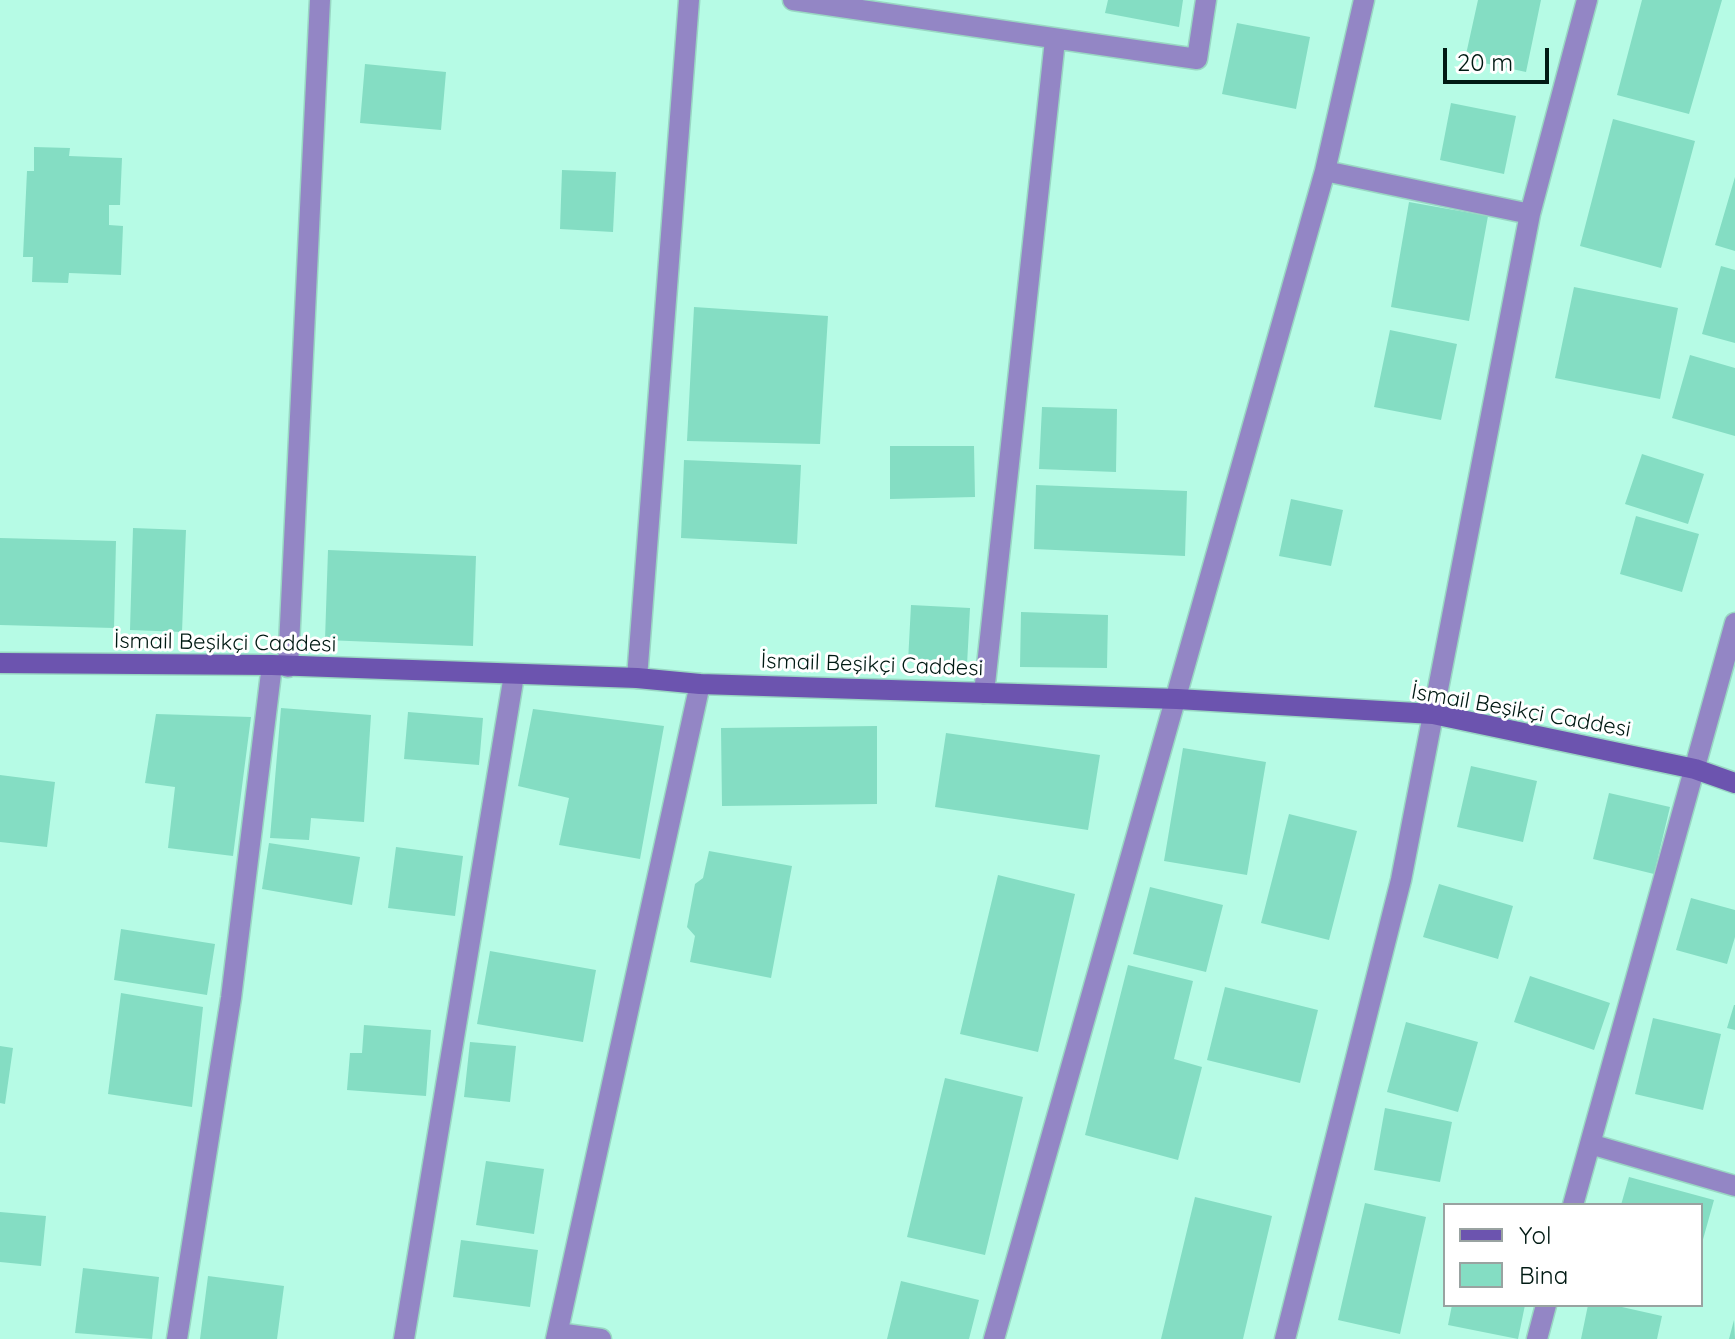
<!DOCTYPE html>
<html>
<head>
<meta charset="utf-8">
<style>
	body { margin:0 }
	#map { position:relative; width:1735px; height:1339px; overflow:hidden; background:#b6fbe5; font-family:Quicksand,sans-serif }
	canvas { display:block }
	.legend { position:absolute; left:1443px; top:1203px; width:260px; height:104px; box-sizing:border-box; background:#fff; border:2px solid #99a3a1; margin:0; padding:10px 14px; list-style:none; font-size:24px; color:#001a13 }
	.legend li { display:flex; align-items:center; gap:16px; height:40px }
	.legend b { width:40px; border:2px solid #99a3a1 }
	.scale { position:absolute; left:1443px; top:48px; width:106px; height:36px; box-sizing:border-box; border:4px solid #001a13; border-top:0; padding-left:10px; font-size:24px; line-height:28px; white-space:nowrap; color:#001a13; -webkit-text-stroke:6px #fff; paint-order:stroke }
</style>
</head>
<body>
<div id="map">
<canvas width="1735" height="1339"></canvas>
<ul class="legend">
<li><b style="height:10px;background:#6c54af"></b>Yol</li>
<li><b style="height:22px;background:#84ddc3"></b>Bina</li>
</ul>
<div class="scale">20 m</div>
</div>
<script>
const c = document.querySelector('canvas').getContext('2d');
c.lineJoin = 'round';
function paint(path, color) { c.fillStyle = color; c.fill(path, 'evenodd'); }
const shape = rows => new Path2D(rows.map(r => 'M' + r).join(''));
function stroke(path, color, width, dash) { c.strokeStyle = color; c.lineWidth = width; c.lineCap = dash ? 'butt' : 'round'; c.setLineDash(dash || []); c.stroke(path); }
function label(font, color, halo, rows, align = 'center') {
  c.font = font + ' Quicksand,sans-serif'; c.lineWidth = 6; c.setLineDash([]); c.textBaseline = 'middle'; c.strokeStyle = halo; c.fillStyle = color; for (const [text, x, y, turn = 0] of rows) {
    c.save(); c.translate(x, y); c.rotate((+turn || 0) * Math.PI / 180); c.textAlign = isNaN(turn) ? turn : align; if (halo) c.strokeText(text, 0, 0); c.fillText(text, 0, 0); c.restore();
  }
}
const building = shape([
	[1108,0,1183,0,1179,27,1105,13],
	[1478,0,1541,0,1526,72,1465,59],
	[1642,0,1722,0,1689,114,1617,95],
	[1237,23,1310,37,1296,109,1222,94],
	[365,64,446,72,441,130,360,123],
	[1451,103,1516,116,1504,174,1440,160],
	[1613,119,1695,141,1661,268,1580,246],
	[34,147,70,148,69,156,122,158,120,205,109,205,109,225,123,226,121,275,69,273,68,283,32,282,33,257,23,257,27,171,34,171],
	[562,170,616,172,613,232,560,229],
	[1735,177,1735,251,1715,245],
	[1409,202,1488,216,1469,321,1391,307],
	[1721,266,1735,270,1735,343,1702,334],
	[1574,287,1678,308,1660,399,1555,378],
	[694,307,828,316,820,444,687,441],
	[1390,330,1457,344,1441,420,1374,407],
	[1690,355,1735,368,1735,436,1672,418],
	[1042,407,1117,409,1116,472,1039,469],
	[890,446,974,446,975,497,890,499],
	[1642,454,1704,474,1688,524,1625,504],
	[684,460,801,465,797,544,681,538],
	[1036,485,1187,491,1185,556,1034,549],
	[1291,499,1343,510,1331,566,1279,556],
	[1636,516,1699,534,1682,592,1620,574],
	[133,528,186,530,182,632,130,630],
	[0,538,116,541,114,628,0,625],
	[328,550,476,556,473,646,325,640],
	[911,605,970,608,967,665,908,662],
	[1021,612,1108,615,1107,668,1020,667],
	[281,708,371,715,364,822,311,818,309,840,270,838],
	[533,709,664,726,640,859,559,845,569,798,518,786],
	[408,712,483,718,479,765,404,759],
	[156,714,251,717,233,856,168,848,175,787,145,783],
	[877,726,877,804,722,806,721,728],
	[946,733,1100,755,1088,830,935,807],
	[1183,748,1266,762,1247,875,1164,861],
	[1471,766,1537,781,1523,842,1457,827],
	[0,775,55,782,47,847,0,842],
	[1609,793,1670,807,1654,874,1593,859],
	[1289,814,1357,831,1329,940,1261,923],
	[269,843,360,857,352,905,262,889],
	[396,847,463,856,455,916,388,908],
	[709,851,792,866,771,978,690,962,695,936,687,927,695,884,703,878],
	[998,875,1075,894,1038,1052,960,1034],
	[1439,884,1513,906,1498,959,1423,937],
	[1150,887,1223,905,1206,972,1133,954],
	[1691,898,1735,910,1735,937,1727,964,1676,950],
	[121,929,215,944,207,995,114,980],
	[490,951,596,970,583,1042,477,1024],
	[1128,965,1193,981,1174,1059,1202,1067,1178,1160,1085,1135],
	[1530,976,1610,1003,1594,1050,1514,1022],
	[1225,987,1318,1010,1300,1083,1207,1060],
	[121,993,203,1007,192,1107,108,1094],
	[1734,1005,1735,1005,1735,1030,1727,1028],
	[1653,1018,1721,1034,1703,1110,1635,1094],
	[1406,1022,1478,1042,1458,1112,1387,1092],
	[364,1025,431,1030,426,1096,347,1090,350,1053,362,1053],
	[470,1042,516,1046,510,1102,464,1097],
	[0,1046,13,1048,5,1104,0,1103],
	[945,1078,1023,1097,985,1255,907,1237],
	[1385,1108,1452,1122,1440,1182,1374,1170],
	[486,1161,544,1169,534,1234,476,1225],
	[1629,1177,1714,1200,1702,1243,1701,1205,1621,1205],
	[1195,1197,1272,1216,1243,1339,1161,1339],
	[1365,1203,1426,1217,1400,1334,1338,1320],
	[0,1212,46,1216,41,1266,0,1262],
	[461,1240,538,1250,530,1307,453,1297],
	[83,1268,159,1277,152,1339,75,1333],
	[208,1276,284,1286,277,1339,200,1339],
	[901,1281,979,1300,969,1339,887,1339],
	[1452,1305,1525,1305,1518,1339,1448,1325],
	[1588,1305,1613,1305,1662,1316,1657,1339,1581,1339],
	[1734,1320,1735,1339,1729,1339]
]);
const street = shape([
	[793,0,1197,59,1206,0],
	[1325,171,1530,214],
	[288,667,320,0],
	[637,678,689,0],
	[984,693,1055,40],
	[1590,1144,1735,1186],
	[1573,1205,1735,623],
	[558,1333,601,1339],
	[177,1339,231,998,272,665],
	[404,1339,514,675],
	[556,1339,700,684],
	[994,1339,1325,171,1364,0],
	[1285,1339,1401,880,1530,214,1587,0],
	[1537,1339,1546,1305]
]);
const secondary = shape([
	[0,663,272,665,637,678,700,684,1177,699,1433,714,1695,769,1735,783]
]);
const streetNames = [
	["İsmail Beşikçi Caddesi",225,643,1],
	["İsmail Beşikçi Caddesi",872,665,2],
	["İsmail Beşikçi Caddesi",1521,711,10]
];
paint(building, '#84ddc3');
stroke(street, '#99d7c3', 23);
stroke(secondary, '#99d7c3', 23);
stroke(street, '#9386c5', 20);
stroke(secondary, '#6c54af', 20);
label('22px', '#001a13', '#fff', streetNames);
</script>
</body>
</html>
